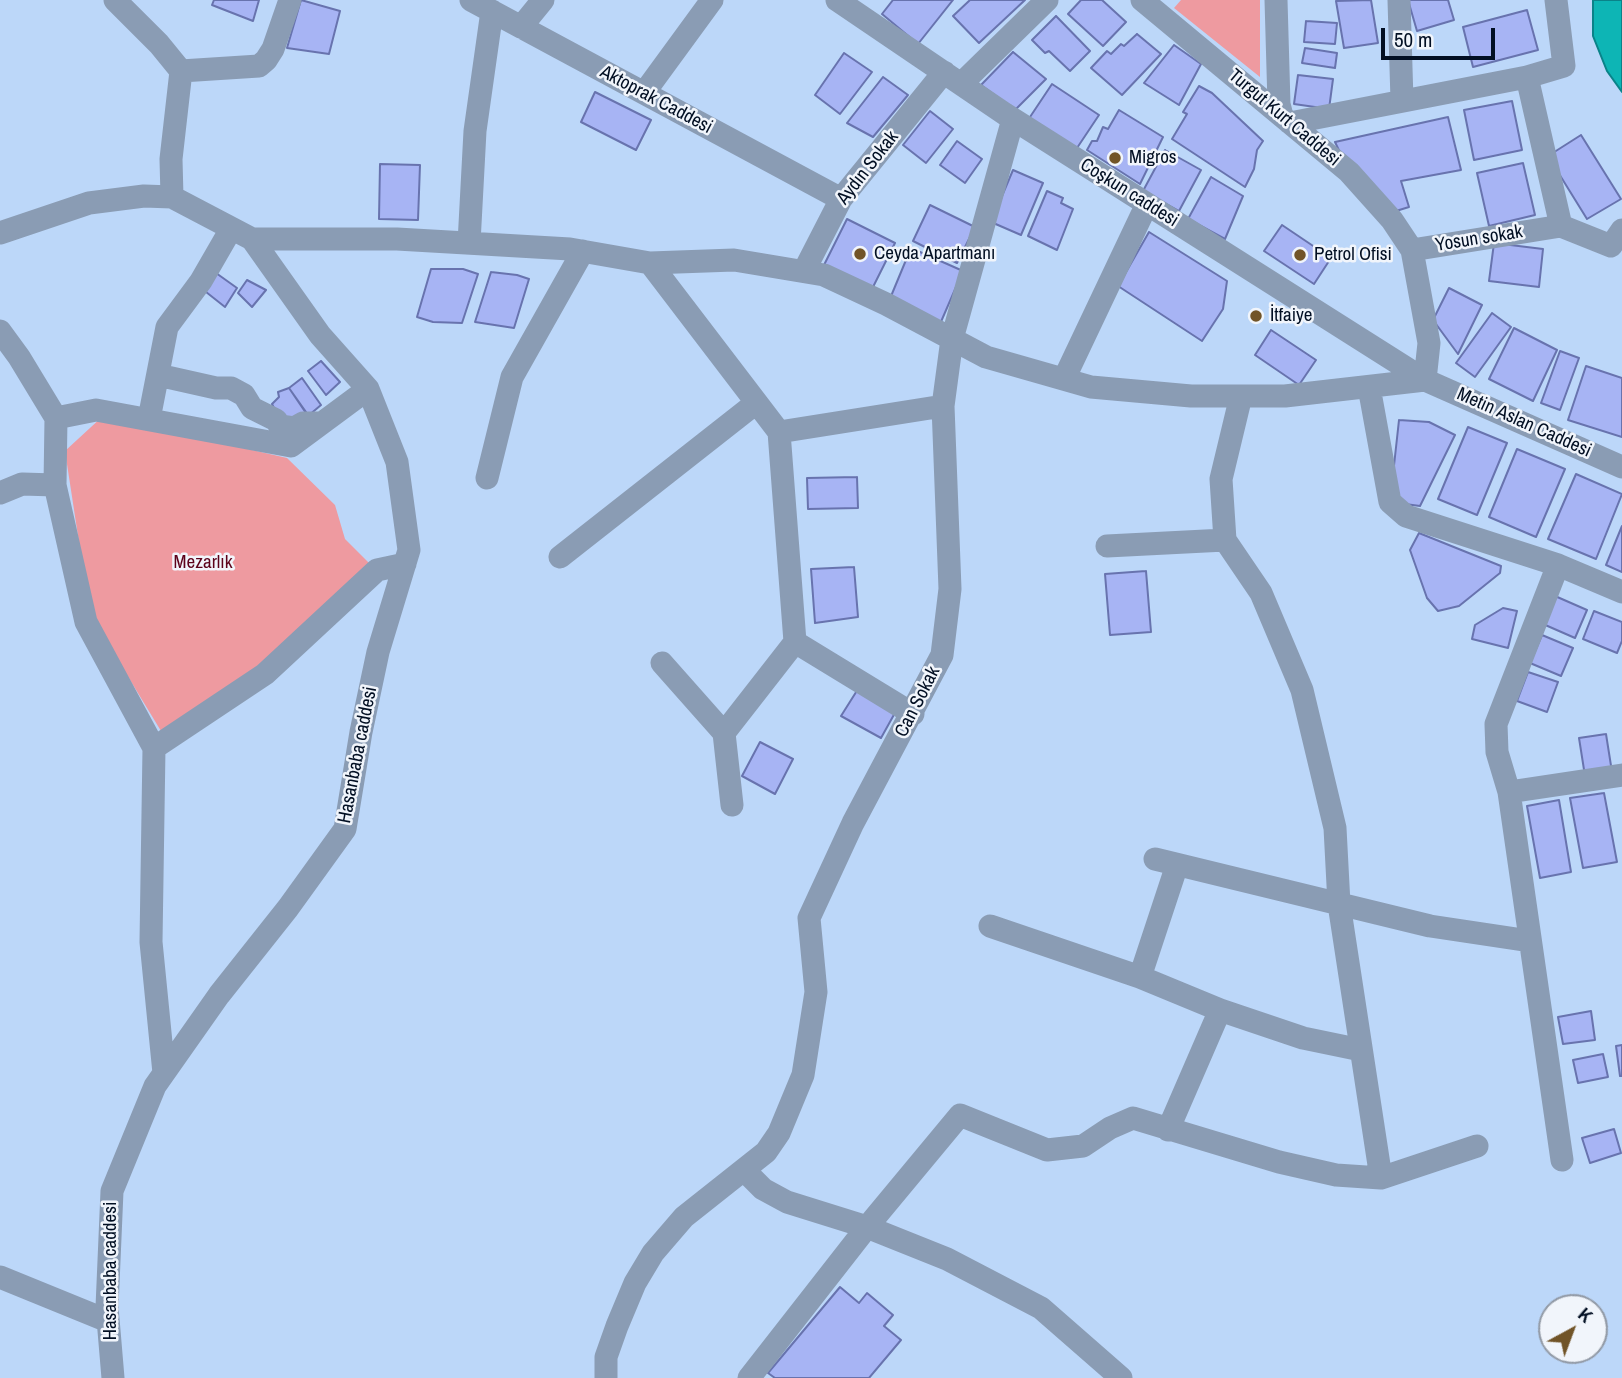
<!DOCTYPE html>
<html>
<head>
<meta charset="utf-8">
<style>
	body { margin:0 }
	#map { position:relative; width:1622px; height:1378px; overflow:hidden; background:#bcd7f9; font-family:"Archivo Narrow",sans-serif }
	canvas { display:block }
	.north { position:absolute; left:1538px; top:1294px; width:70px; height:70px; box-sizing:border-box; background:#f1f5fb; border:2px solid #9199a5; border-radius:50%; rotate:41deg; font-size:19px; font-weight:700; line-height:28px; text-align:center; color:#020f23 }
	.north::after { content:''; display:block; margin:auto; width:24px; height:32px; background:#715428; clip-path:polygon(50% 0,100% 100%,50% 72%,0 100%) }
	.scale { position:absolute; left:1381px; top:28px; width:114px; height:32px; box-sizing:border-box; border:4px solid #020f23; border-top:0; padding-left:9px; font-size:21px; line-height:24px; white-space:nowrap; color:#020f23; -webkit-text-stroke:5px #f1f5fb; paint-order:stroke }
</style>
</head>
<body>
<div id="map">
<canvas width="1622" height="1378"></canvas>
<div class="north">K</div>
<div class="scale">50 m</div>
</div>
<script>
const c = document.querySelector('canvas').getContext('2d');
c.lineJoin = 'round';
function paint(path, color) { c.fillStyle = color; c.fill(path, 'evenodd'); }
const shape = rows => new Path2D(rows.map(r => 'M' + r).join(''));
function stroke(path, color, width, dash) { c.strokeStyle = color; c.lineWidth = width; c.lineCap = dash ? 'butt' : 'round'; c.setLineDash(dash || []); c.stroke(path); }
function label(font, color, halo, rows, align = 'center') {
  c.font = font + ' "Archivo Narrow",sans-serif'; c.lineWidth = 5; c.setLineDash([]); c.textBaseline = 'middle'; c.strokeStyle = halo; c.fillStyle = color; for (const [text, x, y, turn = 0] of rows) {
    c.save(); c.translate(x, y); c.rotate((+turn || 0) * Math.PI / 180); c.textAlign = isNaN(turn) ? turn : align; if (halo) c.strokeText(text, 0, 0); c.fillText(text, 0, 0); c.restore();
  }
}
const green = shape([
	[1181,0,1260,0,1260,77,1174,8],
	[103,416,287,458,335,505,345,539,369,563,265,674,161,731,90,614,65,451]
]);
const water = shape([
	[1593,0,1622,0,1622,92,1607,71,1593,36,1593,0]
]);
const building = shape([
	[214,0,259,0,253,21,212,5,214,0],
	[301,0,340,11,329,54,287,48,301,0],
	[893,0,953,0,918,44,882,14,893,0],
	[970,0,1025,0,979,43,953,16,970,0],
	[1081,0,1102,0,1126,22,1103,46,1068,14,1081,0],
	[1371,0,1378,43,1344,48,1336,1,1371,0],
	[1408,0,1448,0,1454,20,1417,31,1408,0],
	[1527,10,1538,50,1473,67,1463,27,1527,10],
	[1056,16,1090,51,1070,71,1049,51,1045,53,1032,40,1056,16],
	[1306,21,1337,23,1335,44,1304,42,1306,21],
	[1137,34,1161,54,1122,95,1091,68,1107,51,1111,54,1121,44,1124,46,1137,34],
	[1174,45,1201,64,1179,105,1144,83,1174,45],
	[1305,48,1337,53,1335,68,1302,63,1305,48],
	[1013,52,1046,79,1015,110,981,85,1013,52],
	[844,53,872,72,840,114,815,95,844,53],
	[1298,75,1333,79,1329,109,1294,104,1298,75],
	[883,77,908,95,873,137,847,123,883,77],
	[1052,84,1099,115,1075,151,1028,120,1052,84],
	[1199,86,1212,93,1263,141,1257,150,1254,169,1245,187,1172,139,1187,114,1183,112,1199,86],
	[595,92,651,120,636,150,581,122,595,92],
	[1512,101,1522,150,1474,160,1464,110,1512,101],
	[1119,110,1163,137,1140,184,1087,150,1092,141,1097,141,1103,127,1108,129,1119,110],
	[930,111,953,129,926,163,903,145,930,111],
	[1448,117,1461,170,1401,181,1409,207,1396,211,1345,163,1335,142,1448,117],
	[1581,135,1621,199,1587,219,1548,156,1581,135],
	[957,141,982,159,965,183,940,165,957,141],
	[1165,150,1201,170,1179,211,1143,191,1165,150],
	[1523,163,1535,215,1489,226,1477,173,1523,163],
	[380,164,420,165,418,220,379,219,380,164],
	[1013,170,1043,183,1021,235,991,222,1013,170],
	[1211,177,1243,196,1225,239,1188,219,1211,177],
	[1047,191,1063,198,1061,203,1073,209,1057,250,1028,236,1047,191],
	[930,205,975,227,957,263,913,241,930,205],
	[847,219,895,243,872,289,824,265,847,219],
	[1282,225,1331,258,1314,284,1264,251,1282,225],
	[1149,232,1227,281,1223,309,1202,341,1118,286,1149,232],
	[1494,243,1543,249,1539,287,1489,281,1494,243],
	[911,248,963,271,940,324,889,301,911,248],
	[431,269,463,269,478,274,462,323,433,322,417,317,431,269],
	[491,272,517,275,529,279,514,328,475,322,491,272],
	[216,273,237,288,225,307,201,288,216,273],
	[247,280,266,290,252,307,238,293,247,280],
	[1449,288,1482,305,1458,354,1433,320,1449,288],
	[1492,313,1511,327,1475,377,1456,363,1492,313],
	[1514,328,1557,350,1533,401,1489,379,1514,328],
	[1271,330,1316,360,1299,385,1255,355,1271,330],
	[1560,351,1579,358,1560,410,1541,403,1560,351],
	[321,361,340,382,326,395,308,371,321,361],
	[1586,366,1622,378,1622,437,1568,420,1586,366],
	[302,378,321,405,308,416,289,388,302,378],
	[289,388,306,412,283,426,272,404,279,397,278,392,289,388],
	[1399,420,1429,422,1455,435,1420,506,1390,502,1399,420],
	[1468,427,1507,443,1477,515,1438,499,1468,427],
	[1517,449,1565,469,1536,537,1489,517,1517,449],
	[1576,474,1622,494,1596,559,1548,539,1576,474],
	[857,477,858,508,808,509,807,478,857,477],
	[1622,526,1622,572,1606,565,1622,526],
	[1419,533,1501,566,1500,573,1459,606,1438,611,1427,598,1410,550,1419,533],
	[854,567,858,617,815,623,811,569,854,567],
	[1146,571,1151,632,1110,635,1105,574,1146,571],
	[1555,596,1587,610,1575,638,1543,624,1555,596],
	[1503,608,1517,611,1508,648,1472,639,1475,625,1503,608],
	[1594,611,1622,622,1622,641,1617,653,1583,639,1594,611],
	[1542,635,1573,648,1561,676,1530,663,1542,635],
	[1528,672,1558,682,1547,712,1517,701,1528,672],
	[858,689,896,711,881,738,841,716,858,689],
	[1606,734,1612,772,1585,776,1579,738,1606,734],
	[760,742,793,759,775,794,742,776,760,742],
	[1604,793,1617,862,1583,868,1570,798,1604,793],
	[1559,800,1571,872,1540,878,1527,806,1559,800],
	[1591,1011,1595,1040,1563,1044,1558,1017,1591,1011],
	[1622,1045,1622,1076,1620,1076,1616,1046,1622,1045],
	[1603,1054,1608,1077,1578,1083,1573,1060,1603,1054],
	[1614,1129,1621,1153,1590,1163,1582,1138,1614,1129],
	[840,1287,859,1303,867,1293,893,1315,884,1326,901,1340,869,1378,775,1378,768,1373,840,1287]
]);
const minor = shape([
	[115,0,159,44,181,71,171,159,172,197,252,239,397,239,570,249,650,263,734,260,824,275,886,304,986,357,1091,387,1191,396,1285,396,1425,380],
	[471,0,841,199],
	[837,0,1005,114,1425,380,1622,467],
	[1142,0,1349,172,1392,220,1412,250],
	[1276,0,1279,104,1282,116],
	[1399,0,1402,101],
	[521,27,543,0],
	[181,71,259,66,266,60,273,49,290,0],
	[1527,77,1561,226],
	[961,84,1047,0],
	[644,93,712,0],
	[1290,123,1527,77,1564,66,1556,0],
	[0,233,89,203,144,196,172,197],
	[469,243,475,131,492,11],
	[650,263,779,432,795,642,724,733],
	[804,271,841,199,944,72],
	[0,331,19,357,56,418,96,410,291,446,368,389],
	[158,375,216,388,231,388,244,395,252,408,276,420,280,426,294,428,303,423,319,423],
	[1064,379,1147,204],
	[1425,380,1429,343,1412,250,1561,226,1611,246,1622,230],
	[1369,387,1390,502,1406,516,1558,565,1622,592],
	[1241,396,1221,479,1225,540,1261,593,1302,690,1335,828,1339,904,1381,1178],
	[56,418,55,485,86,622,154,748,151,942,164,1073],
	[149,419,167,327,201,281,231,229],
	[779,432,943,406],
	[487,478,512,377,583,251],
	[0,493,22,484,55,485],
	[1107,546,1225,540],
	[560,557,756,403],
	[1558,565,1496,724,1497,752,1509,792,1562,1160],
	[795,642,913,714],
	[662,663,724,733,732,805],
	[154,748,265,674,377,570,405,564],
	[1509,792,1622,775],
	[1155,859,1430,926,1530,941],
	[990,926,1140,977,1220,1010,1303,1038,1361,1050],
	[1140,977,1177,865],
	[1168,1130,1220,1010],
	[745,1171,763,1189,787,1202,867,1227,947,1259,1041,1308,1121,1378],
	[0,1277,108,1321],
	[113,1378,107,1307,112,1191,155,1086,219,995,288,908,345,829,361,732,378,652,409,550,397,462,368,389,320,335,252,239],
	[606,1378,606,1357,617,1326,635,1283,653,1253,684,1217,766,1152,779,1133,803,1075,816,992,809,918,853,823,942,655,950,589,943,406,952,339,1013,119],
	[749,1378,867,1227,960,1115,1047,1150,1083,1146,1110,1128,1133,1118,1279,1162,1336,1175,1381,1178,1477,1146]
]);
const markers = [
	[1115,158,7,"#715428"],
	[860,254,7,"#715428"],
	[1300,255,7,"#715428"],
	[1256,316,7,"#715428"]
];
const streetNames = [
	["Aktoprak Caddesi",656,100,28],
	["Turgut Kurt Caddesi",1284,118,40],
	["Aydın Sokak",868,168,-52],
	["Coşkun caddesi",1129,193,32],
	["Yosun sokak",1479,239,-9],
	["Metin Aslan Caddesi",1524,423,24],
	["Can Sokak",918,702,-63],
	["Hasanbaba caddesi",358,755,-79],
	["Hasanbaba caddesi",111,1271,-90]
];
const poiNames = [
	["Migros",1129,158],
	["Ceyda Apartmanı",874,254],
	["Petrol Ofisi",1314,255],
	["İtfaiye",1270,316]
];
const parkNames = [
	["Mezarlık",203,563]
];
paint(green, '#ee9aa0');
paint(water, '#0db5b5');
stroke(water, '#0a8389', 2);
paint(building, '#a7b4f4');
stroke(building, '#6873ae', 2);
stroke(minor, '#8a9cb4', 23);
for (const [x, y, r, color] of markers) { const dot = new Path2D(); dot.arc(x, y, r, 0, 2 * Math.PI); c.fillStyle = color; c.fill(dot); stroke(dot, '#f1f5fb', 2.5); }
label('19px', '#020f23', '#f1f5fb', streetNames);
label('19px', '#020f23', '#f1f5fb', poiNames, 'left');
label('19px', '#5c021a', '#f1f5fb', parkNames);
</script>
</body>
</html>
